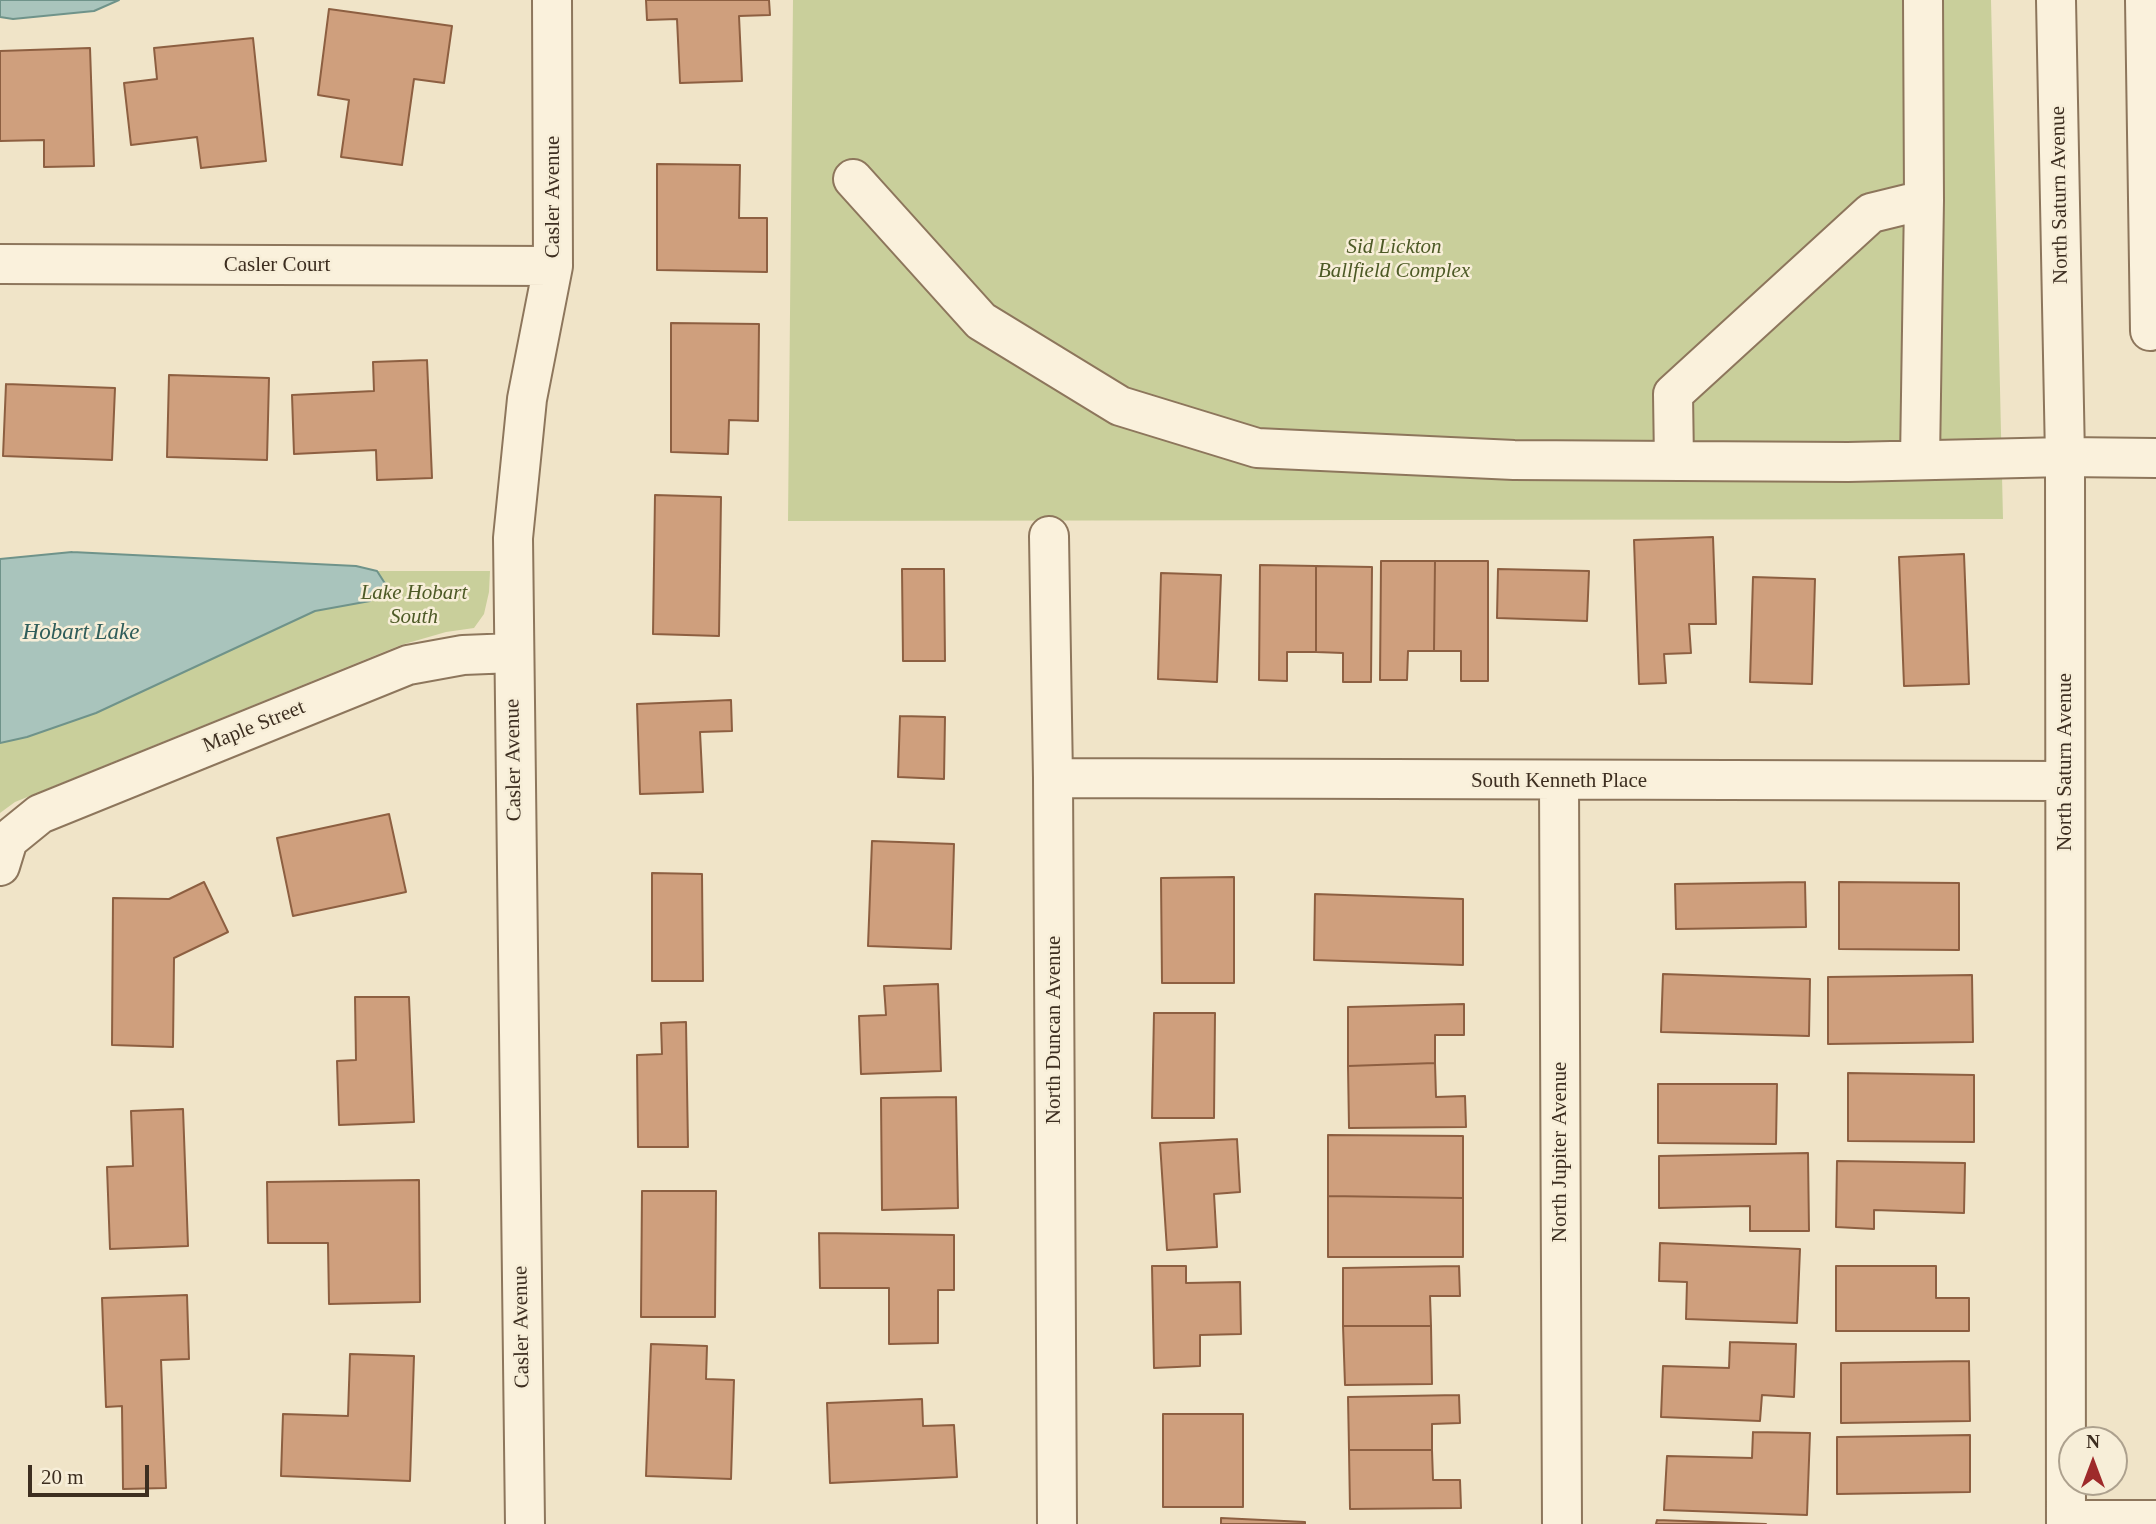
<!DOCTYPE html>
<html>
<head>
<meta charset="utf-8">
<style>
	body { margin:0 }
	#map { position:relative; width:2156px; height:1524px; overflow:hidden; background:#f0e4c8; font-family:"Times New Roman",serif }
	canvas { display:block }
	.north { position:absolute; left:2058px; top:1426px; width:70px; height:70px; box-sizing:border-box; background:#f7eed8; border:2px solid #ada18e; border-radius:50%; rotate:0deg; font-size:19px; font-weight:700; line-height:28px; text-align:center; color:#3d2e20 }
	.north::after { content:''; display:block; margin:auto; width:24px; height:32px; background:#9e2a2b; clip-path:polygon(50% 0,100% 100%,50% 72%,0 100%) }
	.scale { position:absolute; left:28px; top:1465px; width:121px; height:32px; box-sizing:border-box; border:4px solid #3d2e20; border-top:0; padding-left:9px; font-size:21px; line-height:24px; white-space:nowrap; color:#3d2e20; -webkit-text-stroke:5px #f7eed8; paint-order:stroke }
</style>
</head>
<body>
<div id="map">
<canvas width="2156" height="1524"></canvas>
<div class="north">N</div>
<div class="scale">20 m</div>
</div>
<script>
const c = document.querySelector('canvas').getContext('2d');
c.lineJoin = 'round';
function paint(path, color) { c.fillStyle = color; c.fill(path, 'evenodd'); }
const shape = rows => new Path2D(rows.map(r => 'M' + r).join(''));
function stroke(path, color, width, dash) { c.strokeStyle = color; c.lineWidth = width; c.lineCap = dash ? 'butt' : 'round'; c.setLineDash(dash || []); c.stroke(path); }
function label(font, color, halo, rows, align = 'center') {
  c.font = font + ' "Times New Roman",serif'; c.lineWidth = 5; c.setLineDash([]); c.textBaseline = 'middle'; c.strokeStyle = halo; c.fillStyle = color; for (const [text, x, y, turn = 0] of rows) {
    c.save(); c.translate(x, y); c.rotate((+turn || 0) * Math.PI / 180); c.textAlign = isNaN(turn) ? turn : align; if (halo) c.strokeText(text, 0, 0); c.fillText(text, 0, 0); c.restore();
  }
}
const green = shape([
	[793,0,1991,0,2003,519,788,521],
	[377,571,490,571,489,592,484,614,474,628,446,632,401,645,15,802,0,813,0,743,27,737,96,713,315,611,370,601,386,585]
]);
const water = shape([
	[0,0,119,0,94,11,13,19,0,17,0,0],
	[72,552,356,566,377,571,386,585,370,601,315,611,96,713,27,737,0,743,0,559,72,552]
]);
const building = shape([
	[646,0,769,0,770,15,739,16,742,81,680,83,677,19,647,20,646,0],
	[329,9,452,26,444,83,414,79,402,165,341,157,349,100,318,95,329,9],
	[253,38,266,161,201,168,197,137,131,145,124,83,157,79,154,48,253,38],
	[90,48,94,166,44,167,44,140,0,141,0,51,90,48],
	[657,164,740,165,739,218,767,218,767,272,657,270,657,164],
	[671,323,759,324,758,421,729,420,728,454,671,452,671,323],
	[427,360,432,478,377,480,376,450,294,454,292,395,374,391,373,362,427,360],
	[169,375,269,378,267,460,167,457,169,375],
	[6,384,115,388,112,460,3,456,6,384],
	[655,495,721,497,719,636,653,634,655,495],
	[1713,537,1716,624,1689,624,1691,653,1664,654,1666,683,1639,684,1634,540,1713,537],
	[1964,554,1969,684,1904,686,1899,557,1964,554],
	[1381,561,1435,561,1434,651,1408,651,1407,680,1380,680,1381,561],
	[1435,561,1488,561,1488,681,1461,681,1461,651,1434,651,1435,561],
	[1260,565,1316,566,1316,652,1287,652,1287,681,1259,680,1260,565],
	[1316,566,1372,567,1371,682,1343,682,1343,653,1316,652,1316,566],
	[902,569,944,569,945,661,903,661,902,569],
	[1498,569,1589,571,1587,621,1497,618,1498,569],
	[1161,573,1221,575,1217,682,1158,679,1161,573],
	[1753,577,1815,579,1812,684,1750,682,1753,577],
	[731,700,732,731,700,732,703,792,640,794,637,704,731,700],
	[900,716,945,717,944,779,898,777,900,716],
	[389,814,406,892,293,916,277,838,389,814],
	[872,841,954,844,951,949,868,946,872,841],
	[652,873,702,874,703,981,652,981,652,873],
	[1234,877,1234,983,1162,983,1161,878,1234,877],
	[204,882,228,932,174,958,173,1047,112,1045,113,898,169,899,204,882],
	[1805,882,1806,927,1676,929,1675,884,1805,882],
	[1839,882,1959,883,1959,950,1839,949,1839,882],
	[1315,894,1463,899,1463,965,1314,960,1315,894],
	[1663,974,1810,979,1809,1036,1661,1032,1663,974],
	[1972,975,1973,1042,1828,1044,1828,977,1972,975],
	[938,984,941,1071,861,1074,859,1016,886,1015,884,986,938,984],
	[355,997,409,997,414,1122,339,1125,337,1061,356,1060,355,997],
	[1464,1004,1464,1035,1435,1035,1435,1063,1348,1066,1348,1007,1464,1004],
	[1154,1013,1215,1013,1214,1118,1152,1118,1154,1013],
	[686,1022,688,1147,638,1147,637,1055,662,1054,661,1023,686,1022],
	[1435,1063,1436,1097,1465,1096,1466,1127,1349,1128,1348,1066,1435,1063],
	[1848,1073,1974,1075,1974,1142,1848,1141,1848,1073],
	[1658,1084,1777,1084,1776,1144,1658,1143,1658,1084],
	[956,1097,958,1208,882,1210,881,1098,956,1097],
	[183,1109,188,1246,110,1249,107,1167,133,1166,131,1111,183,1109],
	[1328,1135,1463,1136,1463,1198,1328,1196,1328,1135],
	[1237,1139,1240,1192,1214,1194,1217,1247,1167,1250,1160,1143,1237,1139],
	[1808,1153,1809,1231,1750,1231,1750,1206,1659,1208,1659,1156,1808,1153],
	[1837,1161,1965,1163,1964,1213,1874,1210,1874,1229,1836,1227,1837,1161],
	[419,1180,420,1302,329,1304,328,1243,268,1243,267,1182,419,1180],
	[642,1191,716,1191,715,1317,641,1317,642,1191],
	[1328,1196,1463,1198,1463,1257,1328,1257,1328,1196],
	[819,1233,954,1235,954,1290,938,1290,938,1343,889,1344,889,1288,820,1288,819,1233],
	[1660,1243,1800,1249,1797,1323,1686,1319,1687,1282,1659,1281,1660,1243],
	[1152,1266,1186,1266,1186,1283,1240,1282,1241,1334,1200,1335,1200,1366,1154,1368,1152,1266],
	[1459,1266,1460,1296,1430,1296,1431,1326,1343,1326,1343,1268,1459,1266],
	[1836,1266,1936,1266,1936,1298,1969,1298,1969,1331,1836,1331,1836,1266],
	[187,1295,189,1359,161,1360,166,1488,123,1489,122,1406,106,1407,102,1298,187,1295],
	[1343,1326,1431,1326,1432,1384,1345,1385,1343,1326],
	[1730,1342,1796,1344,1794,1397,1762,1395,1760,1421,1661,1417,1663,1366,1729,1368,1730,1342],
	[651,1344,707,1346,706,1379,734,1380,731,1479,646,1476,651,1344],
	[350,1354,414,1356,410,1481,281,1476,283,1414,348,1416,350,1354],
	[1969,1361,1970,1421,1841,1423,1841,1363,1969,1361],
	[1459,1395,1460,1423,1432,1424,1432,1450,1349,1450,1348,1397,1459,1395],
	[922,1399,923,1426,954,1425,957,1477,830,1483,827,1403,922,1399],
	[1163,1414,1243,1414,1243,1507,1163,1507,1163,1414],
	[1753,1432,1810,1433,1807,1515,1664,1510,1667,1456,1752,1458,1753,1432],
	[1970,1435,1970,1492,1837,1494,1837,1437,1970,1435],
	[1349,1450,1432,1450,1433,1480,1460,1480,1461,1508,1350,1509,1349,1450],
	[1221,1518,1305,1522,1305,1524,1221,1524,1221,1518],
	[1657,1520,1766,1524,1656,1524,1657,1520]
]);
const minor = shape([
	[1923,0,1924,200],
	[2056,0,2065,457,2066,1524],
	[2145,0,2150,331],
	[853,179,981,321,1120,406,1257,448,1514,460,1848,462,2065,457,2156,458],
	[0,264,553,266],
	[1674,461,1673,394,1871,213,1924,200,1920,460],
	[1049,536,1053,778,1057,1524],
	[1053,778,2065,781],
	[1559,781,1562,1524],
	[0,866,8,840,40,814,408,665,463,655,513,653],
	[2066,1520,2156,1520],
	[525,1524,513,538,527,399,553,266,552,0]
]);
const streetNames = [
	["North Saturn Avenue",2060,195,-91],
	["Casler Avenue",553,197,-90],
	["Casler Court",277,265],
	["Maple Street",254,727,-22],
	["Casler Avenue",514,760,-91],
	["North Saturn Avenue",2065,762,-90],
	["South Kenneth Place",1559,781],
	["North Duncan Avenue",1054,1030,-90],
	["North Jupiter Avenue",1560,1152,-90],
	["Casler Avenue",522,1327,-91]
];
const parkNames = [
	["Sid Lickton",1394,247],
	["Ballfield Complex",1394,271],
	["Lake Hobart",414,593],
	["South",414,617]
];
const waterNames = [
	["Hobart Lake",81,633]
];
paint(green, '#c9cf9b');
paint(water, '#a9c4bc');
stroke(water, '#6f938a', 2);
paint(building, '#cf9f7d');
stroke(building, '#8d5f41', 2);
stroke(minor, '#8d765c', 42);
stroke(minor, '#faf1dc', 38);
label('21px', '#3d2e20', '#f7eed8', streetNames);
label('italic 21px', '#4d5a26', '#f7eed8', parkNames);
label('italic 23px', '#2f5d5a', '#f7eed8', waterNames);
</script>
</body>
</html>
